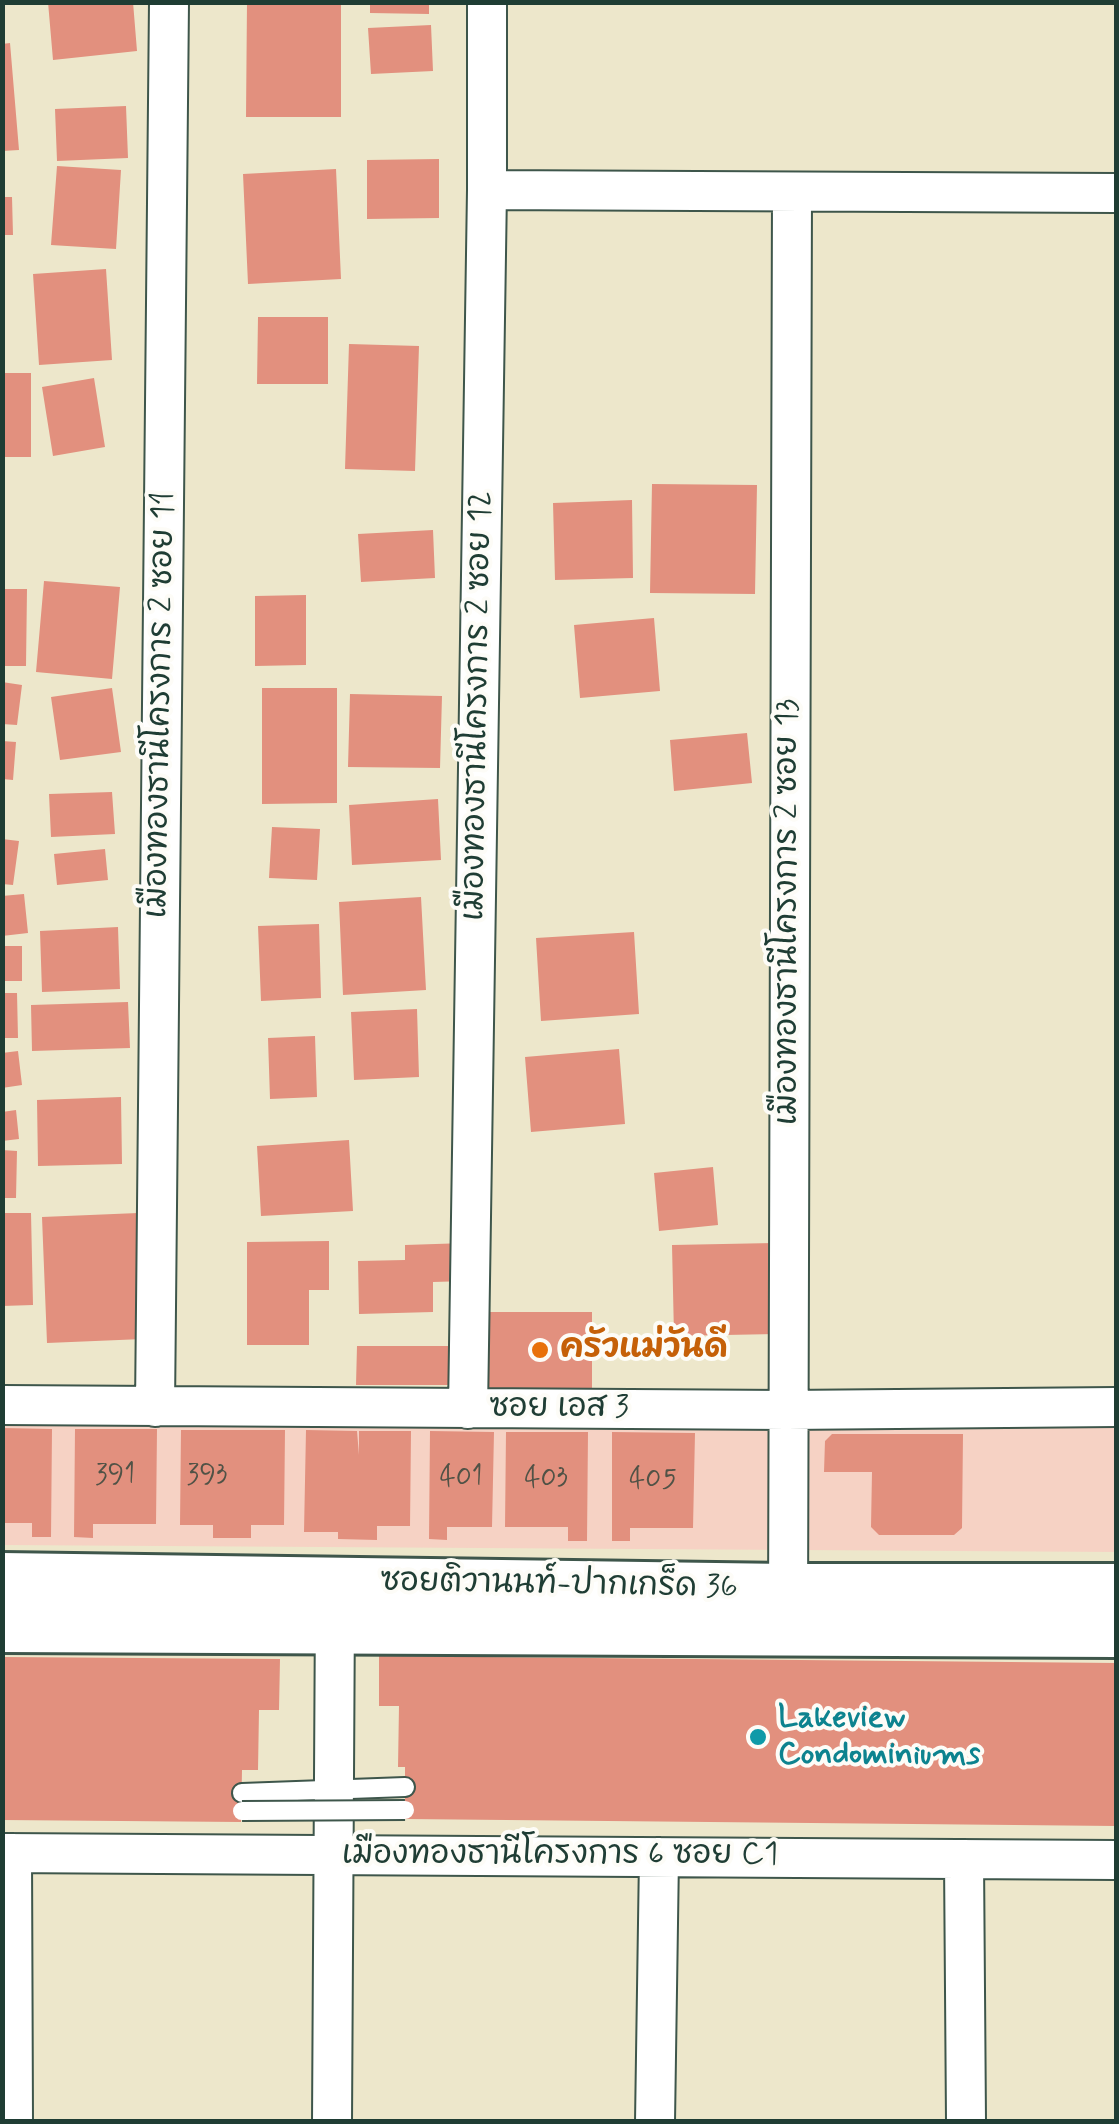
<!DOCTYPE html>
<html>
<head>
<meta charset="utf-8">
<style>
	body { margin:0 }
	#map { position:relative; width:1119px; height:2124px; overflow:hidden; background:#ede7cb; font-family:Mynerve,sans-serif }
	canvas { display:block }
	.frame { position:absolute; inset:0; border:5px solid #1f3d34; pointer-events:none }
</style>
</head>
<body>
<div id="map">
<canvas width="1119" height="2124"></canvas>
<div class="frame"></div>
</div>
<script>
const c = document.querySelector('canvas').getContext('2d');
c.lineJoin = 'round';
function paint(path, color) { c.fillStyle = color; c.fill(path, 'evenodd'); }
const shape = rows => new Path2D(rows.map(r => 'M' + r).join(''));
function stroke(path, color, width, dash) { c.strokeStyle = color; c.lineWidth = width; c.lineCap = dash ? 'butt' : 'round'; c.setLineDash(dash || []); c.stroke(path); }
function label(font, color, halo, rows, align = 'center') {
  c.font = font + ' Mynerve,"Playpen Sans Thai",sans-serif'; c.lineWidth = 8; c.setLineDash([]); c.textBaseline = 'middle'; c.strokeStyle = halo; c.fillStyle = color; for (const [text, x, y, turn = 0] of rows) {
    c.save(); c.translate(x, y); c.rotate((+turn || 0) * Math.PI / 180); c.textAlign = isNaN(turn) ? turn : align; if (halo) c.strokeText(text, 0, 0); c.fillText(text, 0, 0); c.restore();
  }
}
const built = shape([
	[3,1411,1116,1421,1116,1552,3,1545]
]);
const building = shape([
	[48,2,133,2,137,51,53,60],
	[247,2,341,2,341,117,246,117],
	[370,2,429,2,429,14,370,13],
	[431,25,433,71,371,74,368,28],
	[10,43,19,150,2,151,2,44],
	[126,106,128,158,57,161,55,109],
	[439,159,439,218,367,219,367,160],
	[57,166,121,170,116,249,51,245],
	[336,169,341,279,248,284,243,174],
	[2,197,12,197,13,235,2,235],
	[106,269,112,360,39,365,33,274],
	[258,317,328,317,328,384,257,384],
	[349,344,419,346,415,471,345,469],
	[2,373,31,373,31,457,2,457],
	[94,378,105,447,53,456,42,387],
	[652,484,757,485,755,594,650,593],
	[632,500,633,578,555,580,553,503],
	[433,530,435,578,361,582,358,534],
	[44,581,120,587,112,679,36,672],
	[2,589,27,589,26,666,2,666],
	[306,595,306,665,255,666,255,596],
	[654,618,660,691,580,698,574,625],
	[2,682,22,685,17,725,2,724],
	[112,688,121,752,60,760,51,697],
	[262,688,337,688,337,803,262,804],
	[350,694,442,696,440,768,348,767],
	[747,733,752,783,674,791,670,740],
	[2,741,16,742,13,780,2,779],
	[112,792,115,834,51,837,49,794],
	[438,799,441,860,352,865,349,805],
	[272,827,320,829,317,880,269,878],
	[2,839,19,841,13,885,2,884],
	[105,849,108,880,57,885,54,854],
	[24,894,28,933,2,936,2,896],
	[421,897,426,990,343,995,339,902],
	[319,924,321,998,261,1001,258,926],
	[118,927,120,989,42,992,40,931],
	[634,932,639,1014,541,1021,536,938],
	[2,946,22,946,22,981,2,981],
	[2,993,17,993,18,1038,2,1038],
	[128,1002,130,1048,32,1051,31,1005],
	[417,1009,419,1077,354,1080,351,1012],
	[315,1036,317,1097,270,1099,268,1038],
	[619,1049,625,1124,531,1132,525,1057],
	[18,1051,22,1085,2,1088,2,1053],
	[121,1097,122,1164,38,1166,37,1100],
	[16,1110,19,1139,2,1141,2,1112],
	[349,1140,353,1211,261,1216,257,1146],
	[2,1150,17,1151,16,1198,2,1198],
	[713,1167,718,1225,659,1231,654,1173],
	[2,1213,31,1213,33,1305,2,1306],
	[138,1213,143,1339,47,1343,42,1217],
	[329,1241,329,1290,309,1290,309,1345,247,1345,247,1242],
	[466,1243,467,1281,433,1282,433,1312,359,1314,358,1261,405,1260,405,1245],
	[774,1243,776,1334,674,1336,672,1245],
	[489,1312,592,1312,592,1388,488,1389],
	[357,1346,462,1346,462,1385,356,1385],
	[2,1428,52,1429,51,1537,32,1537,32,1523,2,1523],
	[75,1429,157,1429,156,1524,93,1524,93,1538,74,1537],
	[181,1430,285,1430,284,1525,251,1525,251,1538,213,1538,213,1525,180,1525],
	[306,1430,357,1431,359,1455,359,1431,411,1431,410,1526,377,1526,377,1540,338,1539,338,1532,304,1532],
	[430,1431,494,1432,492,1527,447,1527,447,1540,429,1539],
	[506,1432,588,1432,587,1541,568,1541,568,1527,505,1527],
	[612,1432,695,1433,693,1528,630,1528,630,1541,612,1541],
	[832,1434,963,1434,962,1528,954,1535,879,1535,871,1527,872,1472,824,1472,825,1441],
	[379,1656,1116,1663,1116,1826,405,1819,405,1767,398,1767,399,1706,379,1706],
	[2,1657,280,1659,279,1710,259,1710,258,1770,242,1770,241,1822,2,1820]
]);
const lane = shape([
	[242,1793,405,1787]
]);
const street = shape([
	[487,190,1116,193],
	[2,1405,787,1410,1116,1407],
	[155,1407,169,2],
	[468,1409,487,190,487,2],
	[788,1614,792,193],
	[2,1853,1116,1860],
	[12,1853,13,2122],
	[964,1859,966,2122],
	[332,2122,335,1604],
	[655,2122,659,1857]
]);
const secondary = shape([
	[2,1579,787,1590,1116,1590],
	[2,1626,1116,1631]
]);
const laneBridge = shape([
	[242,1811,405,1810]
]);
const markers = [
	[540,1350,10,"#e8710a"],
	[758,1737,10,"#0f9aa8"]
];
const numberNames = [
	["391",115,1477],
	["393",207,1477],
	["401",461,1479],
	["403",546,1480],
	["405",653,1481]
];
const streetNames = [
	["เมืองทองธานีโครงการ 2 ซอย 11",162,705,-89],
	["เมืองทองธานีโครงการ 2 ซอย 12",479,706,-89],
	["เมืองทองธานีโครงการ 2 ซอย 13",789,912,-90],
	["ซอย เอส 3",559,1409],
	["ซอยติวานนท์-ปากเกร็ด 36",559,1586,1],
	["เมืองทองธานีโครงการ 6 ซอย C1",560,1856]
];
const foodNames = [
	["ครัวแม่วันดี",560,1350]
];
const cultureNames = [
	["Lakeview",778,1719],
	["Condominiums",778,1756]
];
paint(built, '#f6d2c4');
paint(building, '#e2907e');
stroke(lane, '#3e564b', 22);
stroke(street, '#3e564b', 42);
stroke(secondary, '#3e564b', 58);
stroke(lane, '#fff', 18);
stroke(street, '#fff', 38);
stroke(secondary, '#fff', 52);
stroke(laneBridge, '#3e564b', 22, []);
stroke(laneBridge, '#fff', 18);
for (const [x, y, r, color] of markers) { const dot = new Path2D(); dot.arc(x, y, r, 0, 2 * Math.PI); c.fillStyle = color; c.fill(dot); stroke(dot, '#fdfcf7', 4); }
label('28px', '#505246', null, numberNames);
label('32px', '#1f3d34', '#fdfcf7', streetNames);
label('bold 32px', '#c56008', '#fdfcf7', foodNames, 'left');
label('bold 32px', '#0d838f', '#fdfcf7', cultureNames, 'left');
</script>
</body>
</html>
